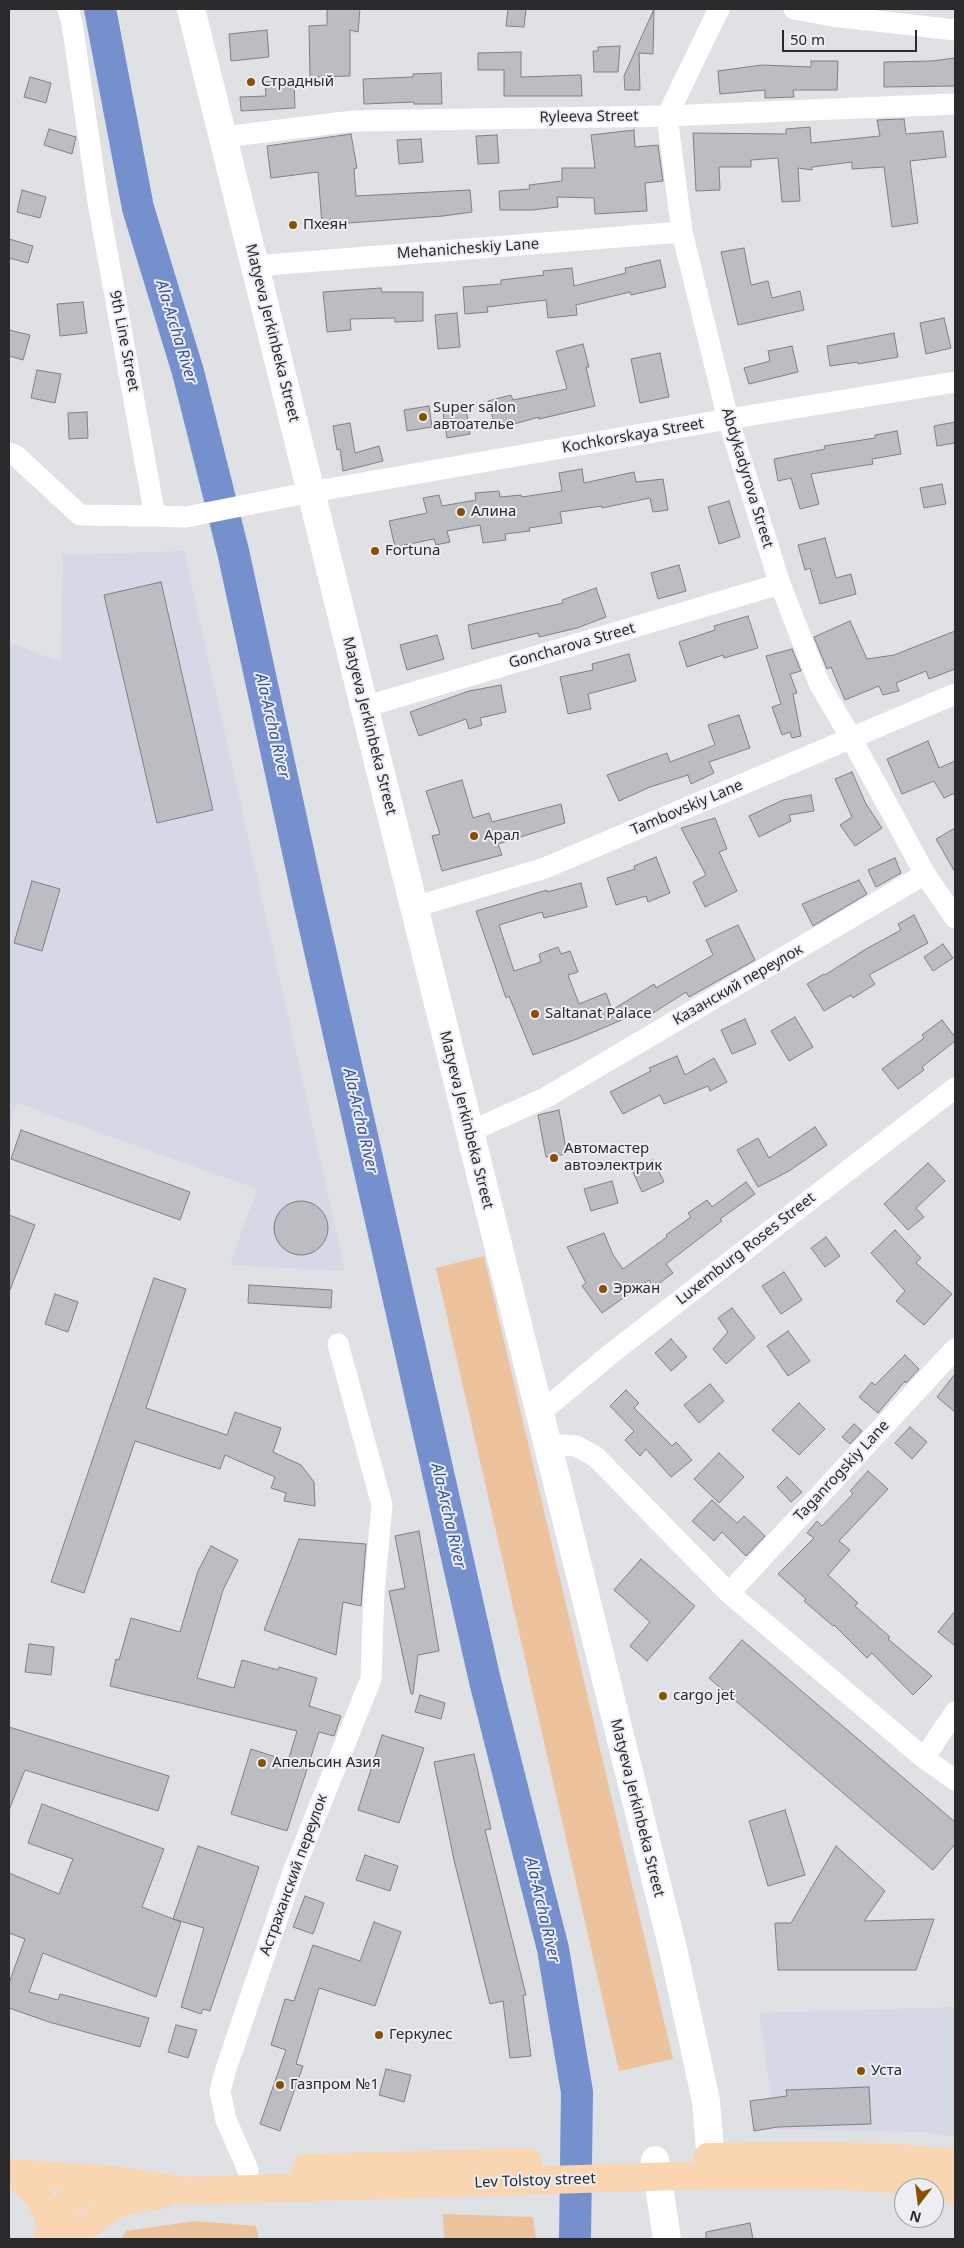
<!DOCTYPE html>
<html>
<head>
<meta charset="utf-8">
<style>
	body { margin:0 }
	#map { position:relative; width:964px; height:2248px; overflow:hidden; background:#dfe1e5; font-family:"Noto Sans",sans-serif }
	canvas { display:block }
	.frame { position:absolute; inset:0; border:10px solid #2b2b2d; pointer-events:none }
	.north { position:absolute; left:894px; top:2178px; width:50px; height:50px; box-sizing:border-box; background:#eceef3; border:1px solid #9fa0a4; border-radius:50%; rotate:195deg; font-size:14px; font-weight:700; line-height:20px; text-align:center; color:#2b2b2d }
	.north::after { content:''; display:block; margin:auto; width:18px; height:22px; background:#885003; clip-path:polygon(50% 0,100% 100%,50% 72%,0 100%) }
	.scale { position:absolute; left:782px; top:30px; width:135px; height:22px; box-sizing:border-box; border:2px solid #2b2b2d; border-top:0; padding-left:6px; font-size:15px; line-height:18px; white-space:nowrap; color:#2b2b2d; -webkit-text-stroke:4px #eceef3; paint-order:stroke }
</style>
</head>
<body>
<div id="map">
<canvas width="964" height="2248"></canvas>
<div class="frame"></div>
<div class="north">N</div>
<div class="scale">50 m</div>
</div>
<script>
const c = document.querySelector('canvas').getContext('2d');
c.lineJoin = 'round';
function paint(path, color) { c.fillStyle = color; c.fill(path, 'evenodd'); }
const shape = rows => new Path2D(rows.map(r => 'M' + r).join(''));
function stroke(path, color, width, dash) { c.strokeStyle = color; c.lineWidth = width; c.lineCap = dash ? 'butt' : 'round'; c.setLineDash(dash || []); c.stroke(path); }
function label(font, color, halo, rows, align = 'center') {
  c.font = font + ' "Noto Sans",sans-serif'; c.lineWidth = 4; c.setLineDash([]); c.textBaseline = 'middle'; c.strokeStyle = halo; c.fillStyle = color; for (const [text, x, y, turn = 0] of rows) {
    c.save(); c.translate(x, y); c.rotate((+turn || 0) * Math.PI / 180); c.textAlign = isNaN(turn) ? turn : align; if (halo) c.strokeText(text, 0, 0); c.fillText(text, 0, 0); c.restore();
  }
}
const built = shape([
	[184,551,345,1271,230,1265,257,1189,17,1103,9,1126,9,643,61,662,63,555],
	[955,2007,955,2137,928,2132,776,2129,759,2013]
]);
const green = shape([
	[484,1256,673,2059,619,2071,436,1268],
	[443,2214,533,2217,536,2239,444,2239],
	[195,2221,256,2226,259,2239,121,2239,126,2231]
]);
const river = shape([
	[100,9,138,208,188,372,233,551,306,888,485,1681,553,1949,577,2092,575,2239]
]);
const building = shape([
	[327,9,360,9,358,32,350,30,350,76,310,77,309,26,327,25,327,9],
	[508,9,526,9,524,27,506,26,508,9],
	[654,9,653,54,639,53,640,90,625,90,624,76,654,9],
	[267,30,269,57,231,61,229,34,267,30],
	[620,46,618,72,594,72,593,51,598,51,598,47,620,46],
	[521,52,521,77,581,75,582,96,504,96,504,70,478,70,478,53,521,52],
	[955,58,955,86,884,87,884,62,932,61,955,58],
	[811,61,838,61,837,90,793,90,794,97,765,98,765,90,720,94,718,71,762,65,811,67,811,61],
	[441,73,442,104,414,104,414,102,364,104,363,79,413,77,413,74,441,73],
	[30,77,51,83,46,103,24,97,30,77],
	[294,81,295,108,241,111,240,97,266,96,265,82,294,81],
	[904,119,906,134,943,131,946,157,910,161,918,223,892,227,884,167,852,169,852,162,812,167,812,170,798,168,800,201,782,202,778,158,751,160,751,167,719,167,720,190,696,191,693,133,786,134,786,129,810,127,811,143,880,136,877,120,904,119],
	[49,129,76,137,72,154,44,145,49,129],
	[634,130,635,147,658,145,663,181,645,183,647,211,595,214,594,198,557,197,558,207,532,210,500,210,499,191,530,189,529,185,562,181,562,168,595,168,591,135,634,130],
	[351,134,357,168,354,169,356,196,470,190,472,212,443,216,322,225,318,172,271,178,267,146,351,134],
	[497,135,499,163,478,164,476,136,497,135],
	[421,139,423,162,399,164,397,140,421,139],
	[22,190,46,197,40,218,17,212,22,190],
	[9,239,33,246,28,263,9,258,9,239],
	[744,248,751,285,768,281,772,298,800,291,804,310,738,325,721,252,744,248],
	[660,260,666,287,631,295,630,292,576,305,577,315,548,318,546,300,487,307,488,312,465,314,463,287,501,284,501,280,544,275,543,271,572,268,574,286,626,273,625,268,660,260],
	[381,288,382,292,423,292,423,321,395,322,395,318,350,319,351,330,327,332,323,292,381,288],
	[83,302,87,333,60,336,57,304,83,302],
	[457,313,460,347,438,349,435,315,457,313],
	[944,318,951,348,926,354,920,323,944,318],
	[9,330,30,335,23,360,9,356,9,330],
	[894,333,898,357,858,364,858,362,830,366,827,346,894,333],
	[583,344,589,367,586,367,595,406,539,419,539,417,496,429,488,401,511,395,513,400,567,389,556,351,583,344],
	[792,346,798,372,749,384,744,368,770,361,768,351,792,346],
	[660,353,669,397,640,403,631,359,660,353],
	[37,370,61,374,55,403,31,398,37,370],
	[429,406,432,427,407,431,404,410,429,406],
	[466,409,470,434,447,438,443,413,466,409],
	[87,412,88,438,69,439,68,413,87,412],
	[955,422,955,443,937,446,934,426,955,422],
	[350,423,355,453,379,446,383,461,343,471,340,449,337,450,333,426,350,423],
	[897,431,901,454,872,459,873,464,811,474,819,504,800,509,791,478,778,481,774,459,825,449,824,446,875,438,875,435,897,431],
	[582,469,584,483,634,472,636,482,663,479,668,510,653,512,650,498,602,508,602,506,560,512,562,523,529,528,530,531,505,534,506,540,483,543,480,525,447,531,450,542,436,545,434,539,395,547,389,521,427,513,423,498,439,495,442,506,476,500,475,493,499,491,500,497,521,495,522,497,562,491,559,473,582,469],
	[942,484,946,504,924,508,920,488,942,484],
	[729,501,740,537,719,544,708,507,729,501],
	[825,538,836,578,851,574,856,594,820,604,810,568,805,570,798,545,825,538],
	[679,565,686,591,658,599,651,573,679,565],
	[161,582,213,810,157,823,104,595,161,582],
	[596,588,606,617,577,628,539,637,538,633,472,649,468,625,563,603,562,600,596,588],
	[748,616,758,648,724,658,723,655,687,667,679,642,715,630,714,626,748,616],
	[850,621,867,659,894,655,955,631,955,669,929,679,926,671,896,683,899,691,883,695,879,686,845,700,831,667,827,669,814,637,850,621],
	[437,635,444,659,407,670,400,645,437,635],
	[792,649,801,671,790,674,797,693,793,694,801,736,792,738,790,732,782,735,772,707,781,704,766,656,792,649],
	[629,654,636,681,588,694,591,709,568,714,560,677,593,670,592,664,629,654],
	[501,685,506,712,480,718,482,725,469,729,466,719,419,736,410,712,469,691,501,685],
	[739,715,750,748,709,762,714,773,691,784,688,775,650,787,619,801,607,775,667,753,670,762,715,745,708,725,739,715],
	[928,741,939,768,955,761,955,793,944,798,934,781,902,794,887,759,928,741],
	[852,772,866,804,882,828,855,846,840,825,852,817,835,779,852,772],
	[462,780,473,818,489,813,492,822,561,804,565,823,498,844,502,855,442,871,432,836,440,834,426,791,462,780],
	[811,795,814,811,789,815,791,821,759,837,749,816,783,800,811,795],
	[715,818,727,849,719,852,737,891,705,907,693,882,706,875,681,828,715,818],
	[955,828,955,872,936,839,955,828],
	[656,857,670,893,648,902,646,896,616,905,607,878,635,869,634,866,656,857],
	[895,858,901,873,876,887,868,870,895,858],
	[859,880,867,894,813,926,802,904,859,880],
	[32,881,60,889,42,951,14,943,32,881],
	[581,883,587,907,544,918,542,912,499,925,514,971,541,962,539,954,558,947,561,954,570,951,578,972,568,975,579,1004,606,993,612,1010,654,984,656,988,713,955,706,940,738,925,755,960,689,997,686,992,642,1020,638,1013,577,1039,533,1055,509,996,506,998,476,911,547,890,547,892,581,883],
	[914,915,928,943,869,975,875,984,853,998,851,995,824,1011,807,984,824,974,825,975,866,949,901,930,898,924,914,915],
	[943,944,953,958,933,971,924,957,943,944],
	[795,1017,813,1047,789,1061,771,1031,795,1017],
	[745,1019,756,1044,732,1054,721,1030,745,1019],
	[942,1020,955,1037,955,1041,922,1067,924,1070,898,1089,882,1069,924,1038,922,1035,942,1020],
	[677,1056,685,1075,714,1058,727,1082,710,1091,708,1086,664,1104,660,1095,623,1114,610,1092,651,1071,649,1068,677,1056],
	[559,1110,567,1154,546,1157,538,1115,559,1110],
	[815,1127,827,1145,789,1171,758,1187,737,1150,758,1138,769,1158,815,1127],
	[21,1130,190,1192,180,1220,11,1159,21,1130],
	[653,1160,664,1182,642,1192,632,1170,653,1160],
	[928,1163,945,1181,916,1208,924,1217,908,1230,884,1204,928,1163],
	[612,1181,618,1203,591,1211,584,1189,612,1181],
	[746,1182,755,1194,720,1219,722,1221,666,1264,673,1273,654,1287,649,1280,602,1313,582,1286,586,1283,567,1247,604,1233,613,1255,623,1269,667,1237,666,1235,691,1217,688,1213,707,1200,712,1207,746,1182],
	'274 1228a27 27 0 1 1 54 0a27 27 0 1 1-54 0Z',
	[9,1215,35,1225,10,1290,9,1290,9,1215],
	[895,1230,921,1258,916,1263,952,1294,924,1325,896,1301,905,1291,871,1253,895,1230],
	[826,1237,840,1256,825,1267,811,1248,826,1237],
	[784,1272,802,1300,781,1314,762,1286,784,1272],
	[154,1278,186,1289,146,1408,227,1435,235,1412,281,1428,273,1452,301,1465,314,1482,315,1506,284,1501,286,1493,271,1488,275,1477,225,1455,220,1469,135,1441,84,1593,51,1582,154,1278],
	[249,1285,332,1290,331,1308,248,1303,249,1285],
	[55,1294,78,1302,68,1332,45,1324,55,1294],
	[732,1308,755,1338,726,1364,713,1349,728,1332,718,1318,732,1308],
	[788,1331,810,1361,788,1376,767,1346,788,1331],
	[671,1339,687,1357,671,1371,655,1353,671,1339],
	[905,1355,919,1369,906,1383,905,1381,878,1413,859,1397,872,1382,875,1385,905,1355],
	[955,1374,955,1412,937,1397,955,1374],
	[710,1384,724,1401,699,1423,684,1405,710,1384],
	[626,1390,639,1403,634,1408,672,1446,676,1442,692,1460,671,1477,646,1449,640,1456,625,1440,634,1431,610,1406,626,1390],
	[799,1403,825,1429,799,1455,772,1430,799,1403],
	[854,1424,862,1431,850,1444,842,1437,854,1424],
	[910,1427,927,1442,912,1459,895,1443,910,1427],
	[719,1453,744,1477,719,1503,694,1479,719,1453],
	[868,1471,888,1489,839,1541,850,1550,828,1575,858,1603,855,1606,890,1637,888,1639,932,1676,913,1695,872,1653,867,1658,834,1625,833,1626,804,1601,806,1599,778,1574,814,1538,807,1533,817,1521,822,1526,853,1494,850,1491,868,1471],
	[787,1477,802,1492,791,1502,777,1487,787,1477],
	[712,1500,737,1523,744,1516,765,1536,746,1556,722,1532,714,1541,692,1521,712,1500],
	[419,1531,439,1651,418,1655,413,1694,411,1694,389,1591,405,1588,395,1536,419,1531],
	[299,1539,366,1544,361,1606,343,1602,336,1655,264,1630,299,1539],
	[211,1546,238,1560,223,1590,197,1678,234,1688,242,1660,278,1670,279,1667,317,1678,309,1706,341,1716,334,1736,319,1732,287,1831,231,1814,251,1749,288,1761,297,1731,110,1686,116,1659,119,1660,131,1618,180,1632,198,1571,211,1546],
	[641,1559,695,1606,647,1661,630,1646,650,1622,614,1590,641,1559],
	[955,1611,955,1646,938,1632,955,1611],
	[742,1640,955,1822,955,1844,933,1870,709,1678,742,1640],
	[29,1644,54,1647,51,1675,25,1672,29,1644],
	[420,1695,445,1703,441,1719,415,1712,420,1695],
	[9,1727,169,1776,158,1811,25,1770,9,1810,9,1727],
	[382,1735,424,1748,399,1823,358,1810,382,1735],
	[474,1754,491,1829,485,1830,526,1995,523,1995,531,2056,510,2058,503,2001,490,2004,454,1860,434,1762,474,1754],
	[42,1804,164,1849,142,1907,181,1922,156,1997,43,1953,29,1992,58,2000,60,1994,149,2018,140,2047,49,2022,9,2008,9,1983,25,1939,9,1933,9,1873,59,1894,73,1859,28,1843,42,1804],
	[785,1810,805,1875,768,1886,749,1821,785,1810],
	[198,1846,259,1867,210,2011,203,2009,201,2014,181,2007,204,1928,173,1919,198,1846],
	[836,1846,885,1891,864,1921,934,1919,916,1970,778,1970,775,1923,791,1923,836,1846],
	[365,1855,398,1866,390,1891,356,1880,365,1855],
	[305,1896,324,1903,313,1934,293,1927,305,1896],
	[374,1922,401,1932,375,2006,319,1988,296,2064,303,2066,280,2131,260,2124,286,2050,271,2045,285,1999,294,2001,313,1945,360,1961,374,1922],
	[176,2025,197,2030,188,2058,168,2052,176,2025],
	[386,2069,411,2075,404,2102,379,2095,386,2069],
	[869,2087,871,2124,778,2127,754,2131,750,2101,787,2096,786,2090,869,2087],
	[750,2223,753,2239,706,2239,706,2232,750,2223]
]);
const street = shape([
	[68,9,72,23,98,202,155,516,186,517,311,492,728,419,955,382],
	[719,9,667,116,682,232,728,419,780,584,819,683,851,738,925,874,955,918],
	[794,9,833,16,955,30],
	[224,137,353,121,667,116,955,104],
	[254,266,682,232],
	[9,453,15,455,80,515,155,516],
	[364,707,780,584],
	[414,907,545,868,955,694],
	[469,1132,545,1098,925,874],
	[539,1414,613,1352,955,1088],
	[547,1444,576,1446,596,1457,729,1593,924,1758,955,1780],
	[729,1593,955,1349],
	[924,1758,955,1712],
	[248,2170,226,2120,220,2091,226,2069,293,1872,371,1679,374,1592,382,1505,338,1344]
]);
const secondary = shape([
	[191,9,673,1949,706,2101,712,2175],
	[655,2160,667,2239]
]);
const primary = shape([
	[708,2157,826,2156,896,2158,955,2163],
	[306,2168,528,2162],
	[9,2173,114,2180,187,2191,712,2175,821,2175,895,2179,955,2190],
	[15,2173,40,2198,52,2226],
	[76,2234,113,2205,138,2198,161,2195],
	[47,2239,52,2226,66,2204,85,2190,111,2182]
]);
const markers = [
	[251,82,5,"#885003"],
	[293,225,5,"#885003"],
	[423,417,5,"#885003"],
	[461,512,5,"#885003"],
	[375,551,5,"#885003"],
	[474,836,5,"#885003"],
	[535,1014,5,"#885003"],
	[554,1158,5,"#885003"],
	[603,1289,5,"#885003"],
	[663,1696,5,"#885003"],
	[262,1763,5,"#885003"],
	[379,2035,5,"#885003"],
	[861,2071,5,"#885003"],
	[280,2085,5,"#885003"]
];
const poiNames = [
	["Страдный",261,82],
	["Пхеян",303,225],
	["Super salon",433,408],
	["автоателье",433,425],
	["Алина",471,512],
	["Fortuna",385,551],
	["Арал",484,836],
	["Saltanat Palace",545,1014],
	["Автомастер",564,1149],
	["автоэлектрик",564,1166],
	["Эржан",613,1289],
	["cargo jet",673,1696],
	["Апельсин Азия",272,1763],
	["Геркулес",389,2035],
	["Уста",871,2071],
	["Газпром №1",290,2085]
];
const streetNames = [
	["Ryleeva Street",589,117,-1],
	["Mehanicheskiy Lane",468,249,-4],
	["Matyeva Jerkinbeka Street",272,333,76],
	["9th Line Street",124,341,79],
	["Kochkorskaya Street",633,436,-10],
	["Abdykadyrova Street",747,478,73],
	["Goncharova Street",572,646,-16],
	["Matyeva Jerkinbeka Street",369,726,76],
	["Tambovskiy Lane",687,808,-23],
	["Казанский переулок",738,985,-30],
	["Matyeva Jerkinbeka Street",466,1120,76],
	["Luxemburg Roses Street",746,1249,-38],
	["Taganrogskiy Lane",842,1471,-47],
	["Matyeva Jerkinbeka Street",637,1808,76],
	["Астраханский переулок",294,1875,-70],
	["Lev Tolstoy street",535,2181,-2]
];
const waterNames = [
	["Ala-Archa River",176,332,73],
	["Ala-Archa River",272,726,77],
	["Ala-Archa River",360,1121,77],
	["Ala-Archa River",448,1516,77],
	["Ala-Archa River",542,1910,77]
];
paint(built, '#d4d9e5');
paint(green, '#ecc39d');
stroke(river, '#7690ce', 32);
paint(building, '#bbbdc2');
stroke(building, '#7e8084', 1);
stroke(street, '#fff', 21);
stroke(secondary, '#fff', 28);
stroke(primary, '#fad5b2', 28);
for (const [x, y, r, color] of markers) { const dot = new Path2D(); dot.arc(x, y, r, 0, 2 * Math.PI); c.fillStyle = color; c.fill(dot); stroke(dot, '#eceef3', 2); }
label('15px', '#2b2b2d', '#eceef3', poiNames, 'left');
label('15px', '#2b2b2d', '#eceef3', streetNames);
label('italic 16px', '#36529e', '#eceef3', waterNames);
</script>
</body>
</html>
